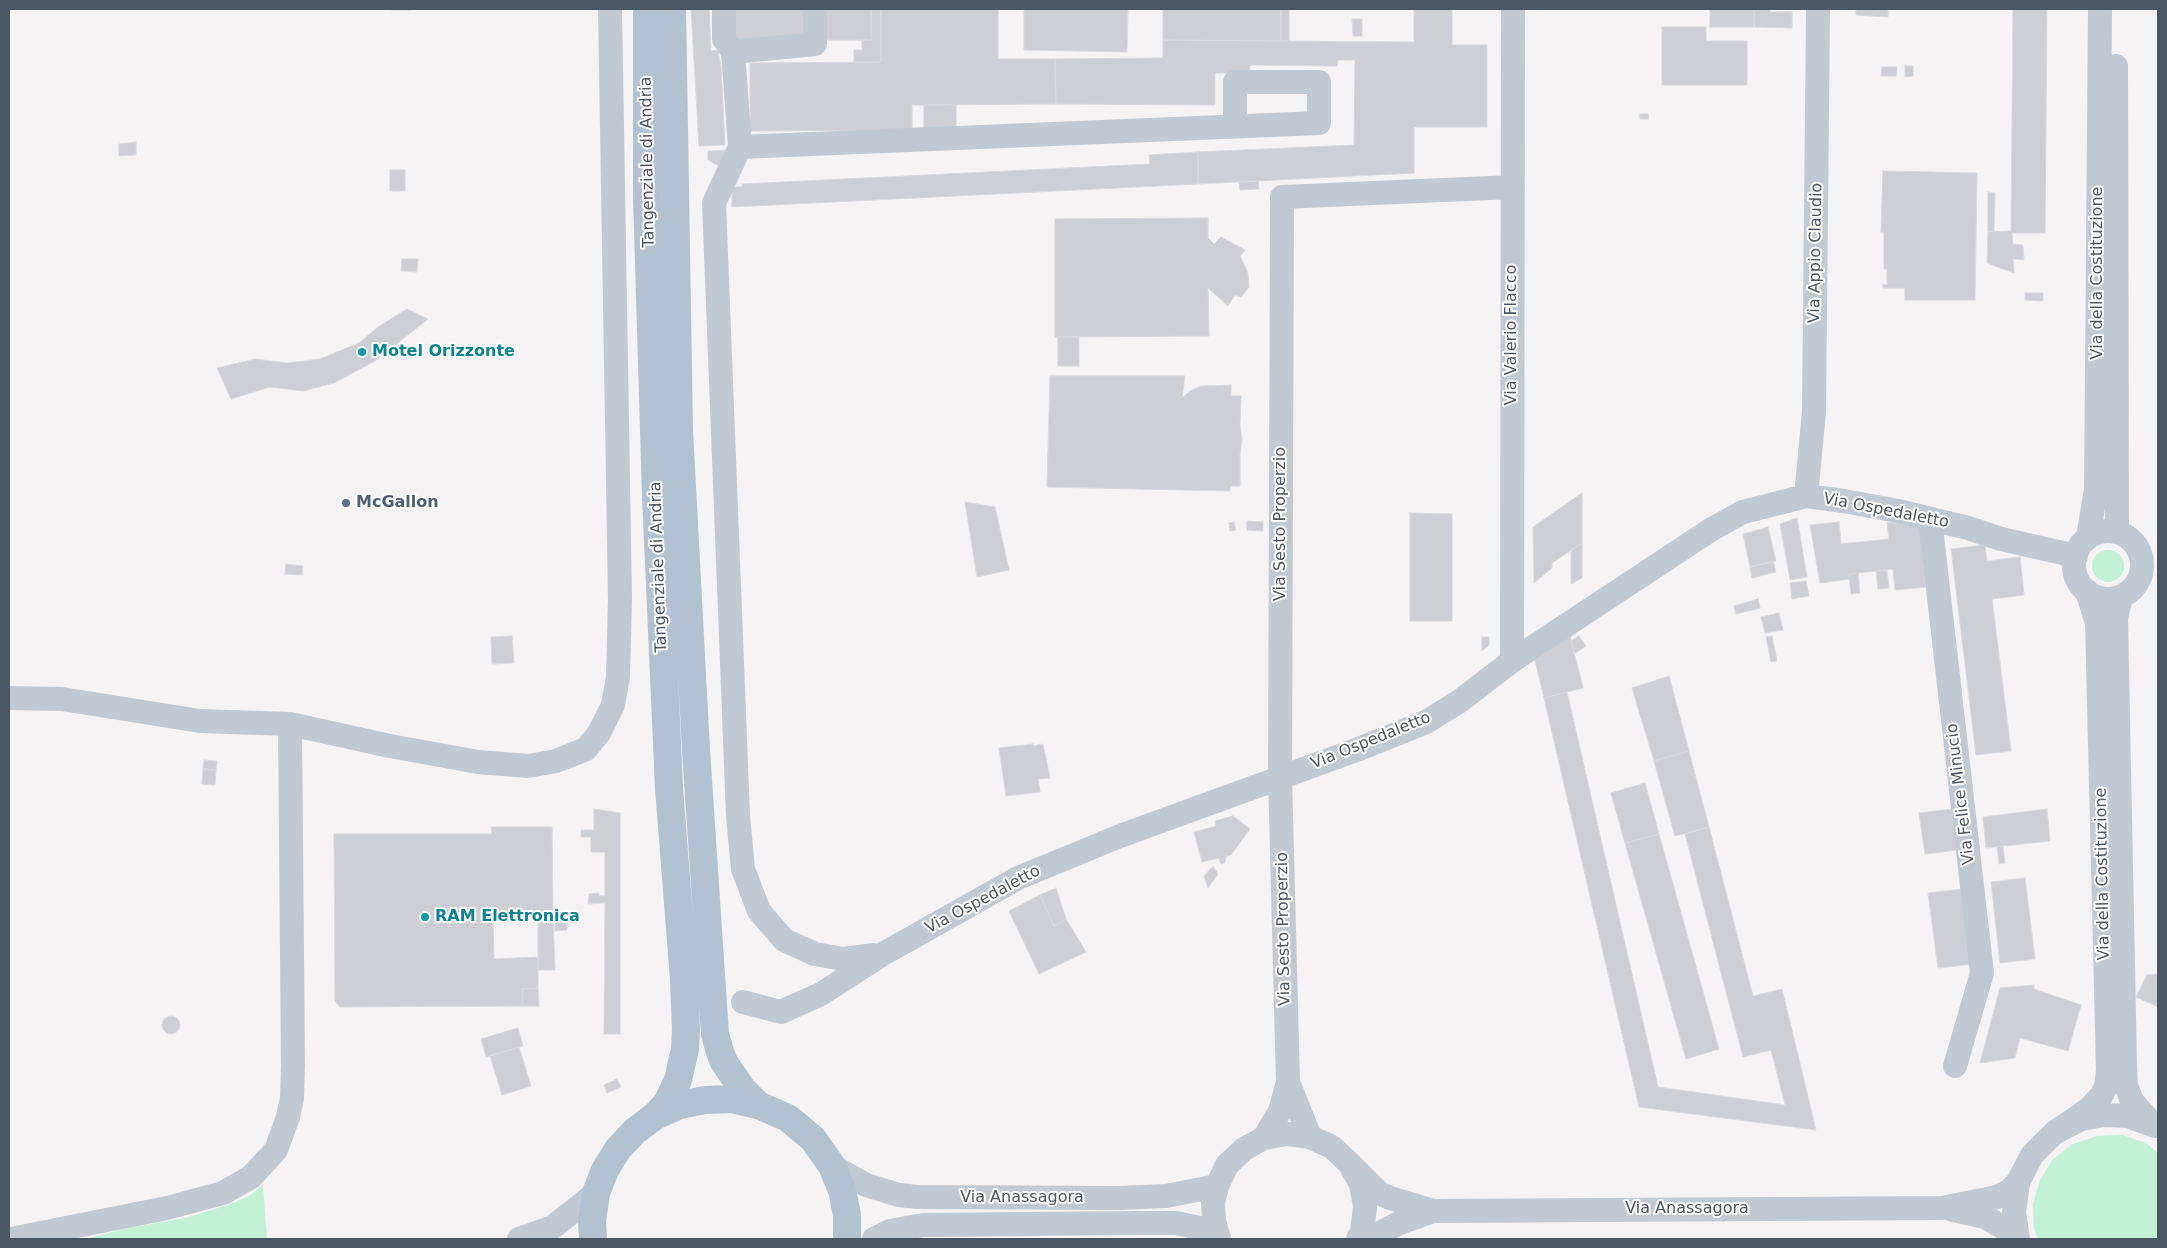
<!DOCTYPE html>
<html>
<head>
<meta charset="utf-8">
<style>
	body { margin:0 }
	#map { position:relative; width:2167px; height:1248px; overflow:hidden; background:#f5f3f3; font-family:"DejaVu Sans",sans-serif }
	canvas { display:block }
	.frame { position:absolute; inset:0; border:10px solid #4a5661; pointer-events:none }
</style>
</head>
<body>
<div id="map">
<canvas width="2167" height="1248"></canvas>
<div class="frame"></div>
</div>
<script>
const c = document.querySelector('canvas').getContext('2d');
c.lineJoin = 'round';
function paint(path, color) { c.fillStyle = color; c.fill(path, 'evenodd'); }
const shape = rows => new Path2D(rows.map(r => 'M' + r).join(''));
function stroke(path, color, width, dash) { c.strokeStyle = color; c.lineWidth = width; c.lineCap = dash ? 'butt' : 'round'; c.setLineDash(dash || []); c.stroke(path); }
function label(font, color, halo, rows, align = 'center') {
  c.font = font + ' "DejaVu Sans",sans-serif'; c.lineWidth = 4; c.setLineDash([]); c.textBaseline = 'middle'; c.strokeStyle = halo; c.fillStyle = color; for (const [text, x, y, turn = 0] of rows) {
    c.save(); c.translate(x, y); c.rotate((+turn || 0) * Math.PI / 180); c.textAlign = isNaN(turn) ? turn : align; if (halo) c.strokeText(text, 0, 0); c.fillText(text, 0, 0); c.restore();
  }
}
const green = shape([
	'2092 566a16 16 0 1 1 32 0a16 16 0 1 1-32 0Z',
	[2122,1135,2146,1143,2158,1153,2158,1239,2038,1239,2034,1229,2033,1204,2040,1180,2053,1159,2073,1144,2097,1136],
	[263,1185,267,1239,85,1239,128,1228,185,1218,228,1205,249,1196]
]);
const building = shape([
	[391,9,411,9,411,10,391,10,391,9],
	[691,9,709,9,711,51,718,50,721,67,725,145,699,146,691,9],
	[731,9,806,9,806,44,731,44,731,9],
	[826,9,871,9,871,40,826,40,826,9],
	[871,9,881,9,881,62,854,63,854,50,862,50,862,40,871,40,871,9],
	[881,9,998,9,998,59,1055,59,1056,104,912,105,912,130,750,131,750,63,881,62,881,9],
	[1024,9,1128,9,1127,52,1024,50,1024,9],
	[1163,9,1281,9,1281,41,1163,40,1163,9],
	[1281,9,1289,9,1289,41,1281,41,1281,9],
	[1414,9,1452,9,1452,45,1487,45,1487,127,1414,127,1414,173,1198,184,1198,152,1354,145,1355,60,1338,60,1337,66,1250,65,1250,73,1215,73,1215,105,1056,104,1055,59,1163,58,1163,40,1414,42,1414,9],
	[1710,9,1754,9,1754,27,1710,27,1710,9],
	[1754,9,1770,9,1770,12,1792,12,1792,28,1754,27,1754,9],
	[1856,9,1888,10,1888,17,1856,15,1856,9],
	[2013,9,2047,9,2045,233,2012,233,2013,244,2023,245,2024,260,2013,259,2014,273,1987,263,1988,232,2011,231,2013,9],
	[1352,19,1362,19,1362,36,1353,36,1352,19],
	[1662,27,1706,27,1706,41,1747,41,1747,85,1662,85,1662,27],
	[1905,66,1913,66,1913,76,1905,77,1905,66],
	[1882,67,1897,67,1896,76,1881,76,1882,67],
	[924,105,956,105,956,130,924,130,924,105],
	[1640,114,1648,114,1649,119,1640,119,1640,114],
	[136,142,136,155,119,156,119,144,136,142],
	[728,150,726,170,708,160,708,151,728,150],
	[1198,152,1198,184,732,207,732,187,742,187,742,184,1150,164,1149,155,1198,152],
	[390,170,405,170,405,191,390,191,390,170],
	[1883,171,1977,173,1975,300,1905,300,1905,288,1883,288,1883,284,1887,285,1887,269,1884,269,1884,232,1881,232,1883,171],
	[1258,181,1259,189,1240,190,1239,182,1258,181],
	[1988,192,1995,193,1994,231,1988,232,1988,192],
	[1208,218,1208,238,1214,244,1221,237,1245,250,1240,256,1248,273,1249,287,1241,297,1235,295,1228,306,1208,288,1209,336,1055,337,1055,219,1208,218],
	[402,259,418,259,417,272,401,271,402,259],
	[2025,293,2043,293,2043,301,2025,300,2025,293],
	[407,309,428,319,375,361,334,383,303,391,270,387,231,399,217,368,255,359,287,363,320,359,359,343,378,327,407,309],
	[1058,337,1079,337,1079,366,1058,366,1058,337],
	[1050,376,1185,376,1182,398,1190,391,1201,386,1231,385,1231,396,1241,396,1240,425,1242,440,1240,454,1240,486,1230,486,1230,491,1047,487,1050,376],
	[1582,493,1582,543,1552,563,1552,568,1534,583,1533,527,1582,493],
	[965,502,995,507,1009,570,977,577,965,502],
	[1410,513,1452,514,1452,621,1410,621,1410,513],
	[1797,518,1807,577,1790,580,1780,524,1797,518],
	[1247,521,1263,522,1263,531,1247,530,1247,521],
	[1234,522,1236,530,1230,531,1229,523,1234,522],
	[1839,522,1841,544,1889,539,1887,522,1920,526,1926,587,1895,590,1893,569,1849,574,1850,579,1820,583,1810,525,1839,522],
	[1768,527,1776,561,1750,567,1743,534,1768,527],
	[1582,543,1582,578,1571,584,1571,550,1582,543],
	[1985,545,1987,561,2020,557,2024,595,1992,599,2011,751,1976,755,1951,549,1985,545],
	[1773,561,1776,572,1752,578,1750,567,1773,561],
	[286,564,303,566,302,575,285,574,286,564],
	[1887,570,1889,588,1878,589,1876,571,1887,570],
	[1858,573,1860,593,1851,594,1849,574,1858,573],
	[1806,581,1809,596,1792,599,1790,583,1806,581],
	[1758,599,1760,608,1736,614,1734,606,1758,599],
	[1779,613,1783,630,1765,633,1761,617,1779,613],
	[512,636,514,663,492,664,491,637,512,636],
	[1570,636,1583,688,1544,698,1535,660,1570,636],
	[1579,636,1586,646,1574,654,1571,641,1579,636],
	[1772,636,1777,661,1771,662,1766,637,1772,636],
	[1482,637,1489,637,1489,645,1482,651,1482,637],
	[1669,676,1689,751,1654,761,1632,688,1669,676],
	[1567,692,1658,1087,1785,1105,1771,1050,1743,1057,1685,834,1709,827,1753,996,1782,989,1816,1130,1639,1107,1544,698,1567,692],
	[1033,744,1033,746,1043,744,1050,778,1038,779,1040,792,1006,796,999,748,1033,744],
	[1689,751,1709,827,1675,836,1654,761,1689,751],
	[204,760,217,761,216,770,203,769,204,760],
	[203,769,216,770,215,785,202,784,203,769],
	[1645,783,1659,834,1625,843,1611,793,1645,783],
	[594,809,620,813,620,1034,604,1034,605,903,588,904,589,894,599,893,599,896,605,896,605,852,591,852,591,837,581,837,581,830,594,830,594,809],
	[1952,809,1958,850,1925,854,1919,813,1952,809],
	[2047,809,2050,841,1986,848,1983,817,2047,809],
	[1233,816,1250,829,1231,855,1226,856,1225,863,1221,864,1219,858,1202,862,1194,832,1216,826,1215,821,1233,816],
	[491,827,552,827,553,916,493,918,494,959,538,957,538,988,522,989,523,1006,340,1007,335,1001,334,834,492,834,491,827],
	[1659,834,1719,1049,1686,1059,1625,843,1659,834],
	[2003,846,2005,863,1999,864,1997,847,2003,846],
	[1213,866,1218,874,1208,888,1204,876,1213,866],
	[2025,878,2035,959,2000,963,1991,882,2025,878],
	[1056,888,1066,919,1054,926,1040,895,1056,888],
	[1962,889,1972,964,1938,968,1928,893,1962,889],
	[1040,895,1054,926,1066,919,1086,952,1039,974,1009,911,1040,895],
	[538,916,553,916,555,970,538,970,538,916],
	[555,920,567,920,567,930,555,931,555,920],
	[2158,974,2158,1007,2136,997,2147,975,2158,974],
	[2034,985,2034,989,2081,1005,2068,1051,2020,1038,2015,1058,1980,1063,2000,988,2034,985],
	[538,988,539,1006,523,1006,522,989,538,988],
	'162 1025a9 9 0 1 1 18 0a9 9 0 1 1-18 0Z',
	[518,1028,523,1046,486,1057,481,1039,518,1028],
	[519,1047,531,1086,502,1095,490,1056,519,1047],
	[617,1079,621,1087,607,1093,604,1085,617,1079]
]);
const minor = shape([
	[724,9,724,39,733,52,740,147,714,203,738,816,743,869,759,911,784,940,815,954,843,959,874,955],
	[733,52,815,44,815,9],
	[2116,66,2117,532],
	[740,147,1319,123,1319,82,1235,82,1235,126],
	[1806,496,1814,412,1818,9],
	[1930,519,1982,973,1955,1066],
	'2074 565a34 34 0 1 1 68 0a34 34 0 1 1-68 0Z',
	[2088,538,2096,489,2100,9],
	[2121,597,2116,618,2125,1065,2126,1085,2132,1101,2153,1125],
	[1512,661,1513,9],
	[9,698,62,699,200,721,290,724],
	[743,1002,781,1012,821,994,883,954,1018,878,1120,836,1359,749,1426,722,1460,701,1512,661,1712,529,1743,512,1806,496,1844,501,1898,511,1968,528,2001,539,2076,556],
	[1288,1082,1310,1137],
	[2054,1133,2089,1109,2102,1095,2106,1086,2108,1070,2097,623,2087,591],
	[1264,1138,1280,1111,1288,1082,1280,777,1282,197,1513,187],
	[1349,1163,1379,1193,1390,1198,1433,1211,1942,1208,1997,1197,2009,1191,2018,1182],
	[832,1166,866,1185,899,1195,917,1197,1120,1198,1166,1196,1217,1186],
	[1953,1210,1985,1217,2004,1228,2016,1239],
	[11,1239,167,1208,223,1193,251,1177,276,1150,288,1117,292,1098,293,1066,290,724,390,746,478,762,528,766,556,761,586,749,599,733,613,705,618,677,620,599,610,9],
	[519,1239,553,1227,596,1193],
	[874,1239,890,1231,923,1225,1136,1223,1176,1223,1200,1228,1219,1238],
	[1219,1239,1214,1221,1213,1203,1217,1186,1227,1165,1244,1149,1264,1138,1287,1134,1310,1137,1332,1147,1349,1163,1361,1184,1365,1207,1362,1232,1358,1239],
	[1369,1239,1397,1224,1433,1211],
	[2018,1239,2014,1212,2018,1182,2032,1155,2054,1133,2081,1119,2104,1115,2128,1116,2155,1126]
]);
const major = shape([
	[647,9,647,196,656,496,669,788,684,980,686,1029,685,1049,678,1080,667,1103,655,1116],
	[672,9,679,430,696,750,712,990,715,1034,720,1052,724,1062,743,1090,758,1105],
	[593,1239,592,1221,596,1193,605,1170,618,1149,635,1131,655,1116,680,1105,705,1100,732,1099,758,1105,788,1118,813,1139,832,1166,842,1190,847,1215,847,1239]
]);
const markers = [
	[362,352,5,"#0f9aa8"],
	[346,503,5,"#5c6f8a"],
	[425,917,5,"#0f9aa8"]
];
const streetNames = [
	["Tangenziale di Andria",648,162,-91],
	["Via Appio Claudio",1816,253,-89],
	["Via della Costituzione",2098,273,-90],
	["Via Valerio Flacco",1512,335,-90],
	["Via Ospedaletto",1886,511,11],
	["Via Sesto Properzio",1281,524,-90],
	["Tangenziale di Andria",659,567,-92],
	["Via Ospedaletto",1371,741,-22],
	["Via Felice Minucio",1961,794,-97],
	["Via della Costituzione",2103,874,-91],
	["Via Ospedaletto",983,900,-28],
	["Via Sesto Properzio",1284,929,-91],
	["Via Anassagora",1022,1198],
	["Via Anassagora",1687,1209]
];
const cultureNames = [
	["Motel Orizzonte",372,352],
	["RAM Elettronica",435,917]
];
const serviceNames = [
	["McGallon",356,503]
];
paint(green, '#c3f1d5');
paint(building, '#cdcfd5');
stroke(building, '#d7d9de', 1);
stroke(minor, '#c1cad2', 24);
stroke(major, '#b3c2d1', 28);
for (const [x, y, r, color] of markers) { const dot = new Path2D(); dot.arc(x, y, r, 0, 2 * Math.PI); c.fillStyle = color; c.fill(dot); stroke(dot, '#fff', 2); }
label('16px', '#4a5661', '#fff', streetNames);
label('bold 16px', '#0d838f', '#fff', cultureNames, 'left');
label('bold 16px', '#4e5e75', '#fff', serviceNames, 'left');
</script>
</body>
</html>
